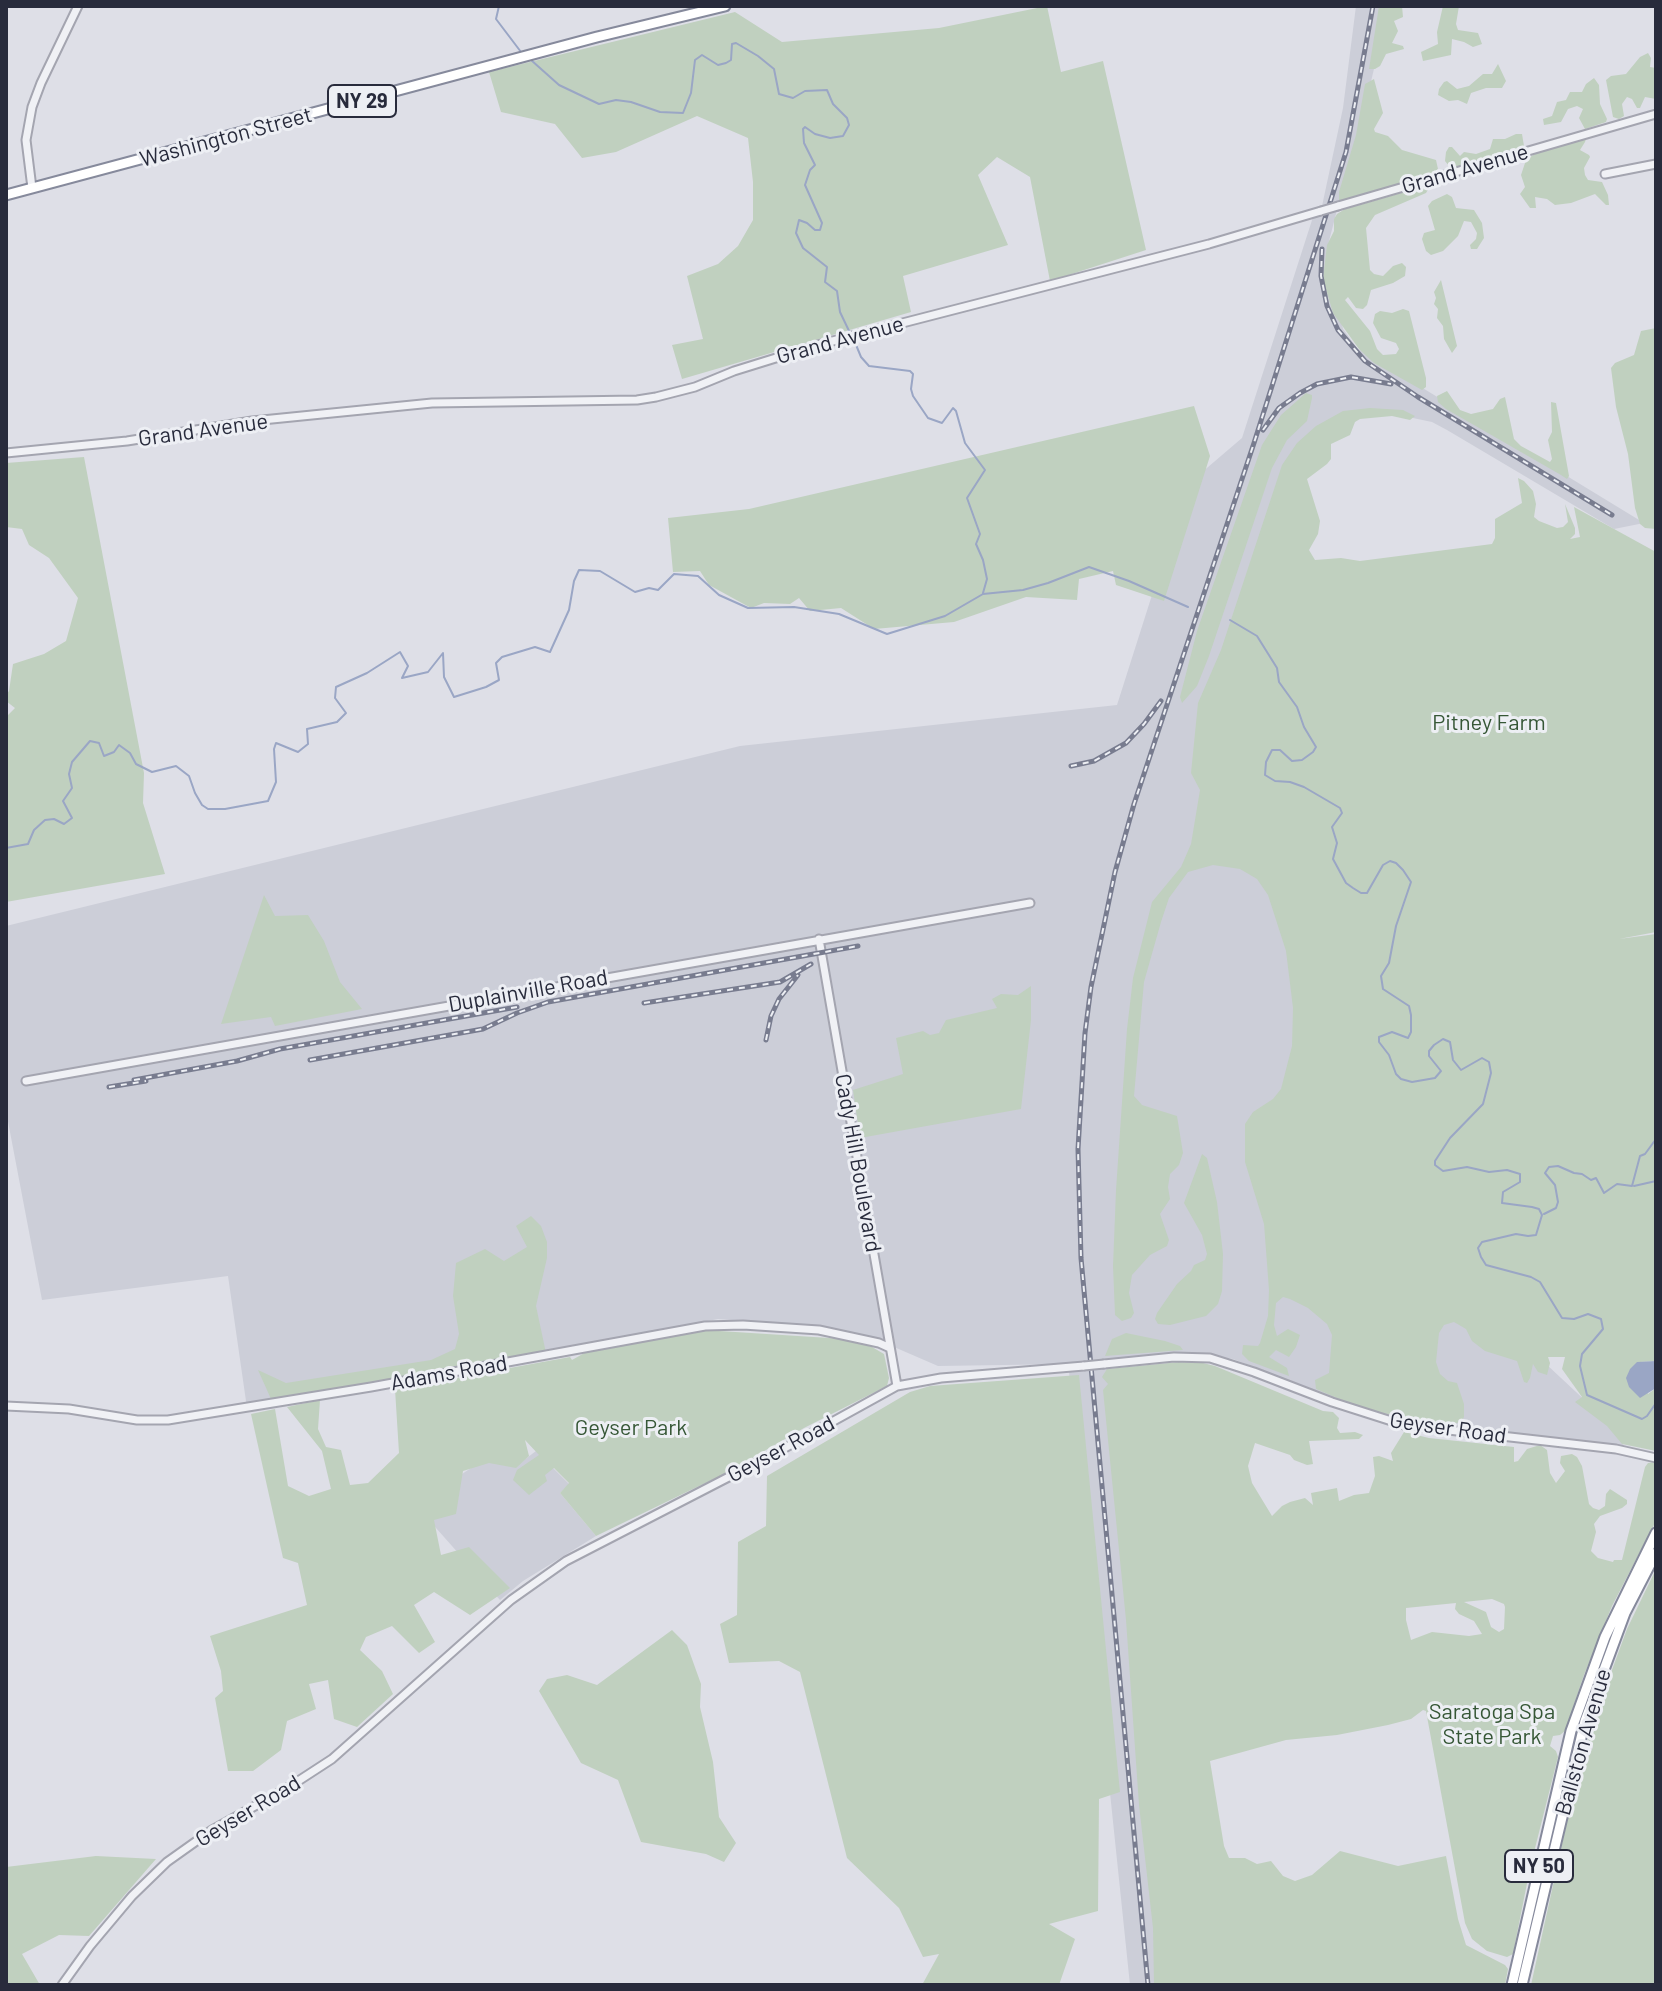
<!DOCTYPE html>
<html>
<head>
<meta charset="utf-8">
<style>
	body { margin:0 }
	#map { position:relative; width:1662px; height:1991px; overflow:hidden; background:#dedfe7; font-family:Barlow,sans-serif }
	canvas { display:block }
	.frame { position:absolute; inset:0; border:8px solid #282b3c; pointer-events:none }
</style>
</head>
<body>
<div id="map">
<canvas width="1662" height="1991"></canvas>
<div class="frame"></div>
</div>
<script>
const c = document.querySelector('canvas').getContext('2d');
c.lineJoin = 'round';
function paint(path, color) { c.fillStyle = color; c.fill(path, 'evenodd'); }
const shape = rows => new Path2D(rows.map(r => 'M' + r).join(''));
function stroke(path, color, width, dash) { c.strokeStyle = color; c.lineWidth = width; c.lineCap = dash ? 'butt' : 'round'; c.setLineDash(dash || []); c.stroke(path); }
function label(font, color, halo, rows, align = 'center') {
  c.font = font + ' Barlow,sans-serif'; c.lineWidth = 6; c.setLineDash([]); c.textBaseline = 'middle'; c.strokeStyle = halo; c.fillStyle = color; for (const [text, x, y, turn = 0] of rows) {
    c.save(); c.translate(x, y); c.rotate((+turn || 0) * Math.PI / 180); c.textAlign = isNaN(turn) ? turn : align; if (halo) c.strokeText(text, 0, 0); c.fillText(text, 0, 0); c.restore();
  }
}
const built = shape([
	[1356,6,1388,6,1388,9,1343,201,1322,206,1343,108],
	[1337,210,1328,245,1343,329,1357,348,1644,523,1614,529,1447,430,1432,422,1389,413,1337,420,1300,450,1271,856,1516,1336,1620,1433,1624,1447,1394,1420,1233,1359,1198,1354,1069,1364,938,1366,871,1337,833,1328,718,1319,247,1408,228,1276,42,1300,6,1111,6,926,740,746,1117,705,1187,485,1242,438,1313,217],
	[1111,1367,1157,1826,1164,1985,1130,1985,1078,1485,1069,1371],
	[536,1451,569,1484,560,1493,596,1536,523,1581,500,1600,428,1519,459,1476,489,1456,516,1466]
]);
const green = shape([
	[1047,6,1061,72,1103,61,1146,250,1050,281,1030,177,997,157,978,175,1008,245,903,276,911,312,682,379,672,345,703,339,687,276,718,264,738,246,753,220,753,182,748,138,697,116,616,152,582,158,555,124,501,112,489,72,735,12,782,42,939,28],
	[1379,6,1402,6,1403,17,1394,21,1398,31,1392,43,1403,46,1404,49,1386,54,1380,66,1375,69,1369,69],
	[1443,6,1459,6,1456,24,1458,30,1478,33,1482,44,1473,47,1464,42,1452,39,1451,55,1423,61,1421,52,1438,44,1437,32],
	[1648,53,1651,58,1650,67,1656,68,1656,99,1645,97,1640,108,1637,108,1632,99,1627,97,1622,104,1624,116,1619,119,1613,117,1606,80,1611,76,1626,74,1640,57],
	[1498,64,1506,81,1502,88,1486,88,1471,93,1467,104,1458,100,1449,101,1438,95,1439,89,1444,82,1447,81,1457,89,1469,86,1483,74,1492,74],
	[1594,78,1599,85,1600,104,1607,119,1606,122,1585,129,1579,118,1583,109,1577,106,1568,109,1561,122,1544,125,1543,119,1552,116,1557,102,1566,100,1570,92,1582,92,1586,84],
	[1374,79,1383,113,1374,129,1375,132,1388,136,1402,150,1436,160,1438,169,1431,175,1339,201,1339,192,1356,135,1365,84],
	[1516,134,1522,134,1524,146,1519,151,1459,167,1449,166,1445,161,1446,152,1449,147,1452,147,1460,156,1464,152,1476,154,1490,149,1493,139,1505,139],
	[1583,138,1586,139,1585,142,1580,150,1589,155,1590,157,1584,168,1585,175,1588,180,1602,182,1608,195,1609,205,1606,205,1595,194,1571,203,1555,205,1547,199,1535,197,1536,208,1530,208,1520,194,1525,187,1521,175,1526,160,1539,151],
	[1426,186,1429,188,1426,193,1375,215,1366,228,1370,270,1374,274,1383,276,1393,266,1402,263,1406,267,1405,276,1393,283,1371,290,1367,305,1363,309,1356,308,1348,297,1345,300,1370,331,1377,349,1383,355,1396,354,1399,349,1396,343,1381,338,1373,323,1375,314,1380,311,1392,313,1403,309,1409,311,1426,378,1426,387,1422,390,1374,363,1359,349,1333,313,1323,279,1327,245,1334,231,1334,219,1337,214,1345,209],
	[1447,194,1452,197,1456,208,1474,210,1482,223,1484,238,1477,249,1471,249,1470,245,1476,239,1477,233,1471,222,1464,221,1458,236,1443,251,1431,255,1426,251,1422,239,1424,233,1435,230,1428,206,1432,201],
	[1441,280,1457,346,1452,353,1444,339,1443,326,1437,318,1438,309,1434,304,1436,298,1434,292],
	[1656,328,1656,529,1645,528,1640,524,1635,508,1628,454,1616,407,1611,368,1615,363,1634,355,1641,331],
	[1447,391,1460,410,1471,414,1493,409,1500,399,1505,397,1514,439,1521,446,1550,462,1552,459,1548,440,1552,432,1551,402,1556,403,1569,476,1567,479,1561,475,1446,409,1438,402,1437,396],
	[1306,393,1312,395,1312,398,1307,421,1287,440,1272,468,1209,656,1197,686,1182,703,1180,697,1197,631,1262,445,1281,415],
	[1194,406,1210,456,1164,601,1116,585,1113,571,1079,579,1077,600,1026,597,954,622,874,629,841,608,810,611,799,598,790,604,764,603,751,608,709,585,700,571,673,572,668,518,749,509],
	[1370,408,1403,410,1415,416,1410,420,1392,416,1360,419,1355,422,1350,435,1331,444,1331,459,1327,464,1307,479,1320,521,1318,534,1309,550,1315,560,1341,558,1360,561,1492,544,1495,538,1495,519,1522,503,1518,478,1524,481,1533,491,1536,504,1534,517,1539,521,1557,528,1563,527,1568,522,1565,504,1575,528,1575,534,1570,539,1580,537,1574,507,1656,552,1656,932,1619,939,1656,934,1656,1361,1640,1362,1648,1394,1656,1388,1656,1451,1622,1444,1607,1426,1575,1402,1582,1397,1562,1369,1565,1357,1548,1357,1550,1363,1547,1375,1538,1372,1533,1364,1530,1378,1527,1383,1524,1382,1517,1361,1485,1351,1472,1341,1466,1329,1454,1322,1444,1325,1439,1333,1436,1362,1440,1374,1448,1381,1457,1383,1464,1404,1464,1417,1461,1422,1452,1424,1413,1420,1358,1407,1316,1389,1315,1380,1329,1373,1332,1335,1327,1324,1308,1308,1290,1299,1283,1297,1276,1303,1274,1325,1277,1336,1288,1329,1300,1335,1296,1347,1289,1357,1276,1350,1269,1357,1287,1368,1289,1376,1249,1361,1242,1354,1243,1345,1258,1346,1260,1343,1268,1316,1269,1290,1264,1224,1245,1162,1245,1124,1253,1112,1273,1099,1281,1089,1292,1046,1293,1008,1286,951,1268,895,1257,879,1240,869,1213,865,1188,872,1169,898,1161,922,1144,982,1134,1096,1142,1105,1177,1116,1183,1153,1179,1165,1170,1174,1168,1187,1170,1199,1160,1214,1169,1240,1167,1246,1150,1255,1132,1275,1129,1293,1134,1313,1131,1318,1122,1321,1115,1315,1113,1266,1116,1190,1127,1029,1133,978,1152,902,1181,867,1191,844,1200,790,1191,773,1198,703,1221,650,1282,465,1297,443,1316,426,1343,411],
	[84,457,144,773,143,803,165,874,6,902,6,717,15,708,6,701,6,695,9,691,13,664,44,654,66,641,78,598,49,558,29,545,22,529,6,527,6,463],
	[264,895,275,916,308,915,324,941,340,982,362,1009,275,1026,271,1017,221,1024],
	[1031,986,1031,1020,1021,1109,860,1138,853,1090,903,1074,896,1038,923,1031,930,1035,939,1033,946,1020,997,1008,992,999,1001,994,1018,995],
	[1202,1154,1207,1158,1217,1202,1223,1254,1222,1291,1218,1304,1206,1316,1170,1325,1158,1324,1155,1319,1157,1313,1177,1284,1191,1271,1194,1265,1205,1260,1207,1254,1202,1235,1184,1203],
	[531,1216,541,1226,547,1242,547,1258,536,1306,546,1353,271,1399,258,1370,286,1383,431,1360,455,1349,459,1334,453,1296,456,1263,485,1249,504,1261,527,1247,516,1226],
	[704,1330,845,1339,872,1347,884,1354,889,1378,887,1386,804,1428,728,1472,596,1536,560,1493,569,1483,554,1468,545,1475,547,1481,529,1495,513,1480,517,1470,539,1455,525,1440,529,1456,516,1468,489,1463,463,1471,456,1514,434,1520,441,1555,469,1547,510,1588,470,1615,434,1592,414,1605,435,1642,419,1653,392,1626,366,1637,360,1650,382,1671,393,1694,357,1727,334,1719,328,1680,309,1684,316,1709,287,1721,281,1750,253,1771,228,1771,215,1698,223,1691,221,1671,210,1636,307,1605,298,1563,283,1558,251,1414,275,1409,288,1486,309,1496,331,1489,322,1451,287,1407,320,1400,318,1429,326,1447,341,1450,350,1485,368,1483,399,1453,395,1389,570,1357,572,1360,588,1351],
	[1126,1333,1165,1341,1180,1346,1183,1350,1105,1356,1112,1339],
	[1179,1362,1203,1363,1215,1366,1323,1411,1333,1412,1339,1418,1337,1428,1340,1433,1355,1432,1363,1435,1359,1439,1309,1441,1313,1464,1307,1465,1294,1460,1290,1455,1255,1443,1248,1466,1252,1483,1272,1516,1282,1506,1290,1502,1305,1498,1313,1505,1311,1493,1337,1488,1339,1501,1354,1495,1369,1493,1375,1476,1373,1457,1379,1456,1393,1461,1391,1453,1404,1432,1429,1438,1514,1447,1514,1462,1518,1461,1527,1449,1540,1445,1547,1450,1550,1473,1556,1483,1565,1471,1560,1463,1561,1456,1572,1454,1577,1457,1582,1466,1589,1504,1593,1508,1599,1510,1605,1506,1606,1494,1610,1489,1627,1500,1627,1504,1622,1508,1600,1516,1594,1524,1596,1532,1591,1551,1598,1558,1613,1562,1614,1560,1622,1560,1645,1467,1648,1463,1656,1462,1656,1521,1612,1606,1584,1675,1565,1731,1560,1735,1553,1736,1550,1746,1556,1751,1558,1757,1530,1868,1513,1954,1507,1957,1487,1951,1472,1939,1465,1923,1426,1711,1423,1710,1411,1719,1388,1725,1337,1735,1286,1740,1210,1761,1224,1846,1229,1858,1245,1858,1257,1864,1271,1861,1283,1876,1295,1881,1312,1875,1340,1851,1398,1866,1446,1856,1458,1919,1466,1945,1505,1965,1508,1969,1505,1985,1154,1985,1153,1928,1139,1805,1126,1620,1103,1390,1108,1384,1102,1377,1107,1369],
	[1492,1599,1504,1604,1505,1607,1504,1629,1499,1632,1491,1627,1486,1612,1464,1602],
	[1456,1603,1455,1609,1459,1614,1474,1621,1482,1634,1469,1636,1432,1632,1411,1640,1406,1620,1406,1608],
	[1079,1375,1120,1792,1099,1799,1098,1911,1049,1924,1075,1939,1059,1985,922,1985,939,1954,923,1957,899,1908,847,1858,800,1672,779,1661,729,1663,720,1624,737,1615,738,1542,766,1526,767,1476,910,1392,930,1386],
	[1656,1569,1656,1985,1531,1985,1580,1763,1588,1758,1593,1747,1587,1738,1627,1629],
	[672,1630,687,1645,701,1684,700,1707,713,1762,719,1817,736,1843,724,1862,706,1854,641,1842,618,1780,581,1763,539,1691,547,1679,567,1675,597,1685],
	[96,1856,156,1859,89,1936,59,1935,22,1954,40,1985,6,1985,6,1867]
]);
const water = shape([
	[1656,1361,1656,1388,1640,1398,1629,1387,1626,1378,1630,1369,1637,1362]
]);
const stream = shape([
	[499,6,496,19,521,52],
	[531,60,559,85,599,104,616,100,631,102,660,112,683,113,691,93,695,60,702,55,718,65,726,63,731,60,732,44,736,43,758,56,774,69,779,94,793,98,805,91,827,90,833,104,847,118,849,125,843,136,830,138,815,134,805,127,803,129,804,143,815,165,810,170,805,185,822,223,820,230,815,230,807,223,799,220,796,233,803,248,827,267,825,282,837,291,840,312,850,333],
	[854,340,861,357,869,366,910,371,913,374,911,389,913,396,928,418,942,423,953,408,956,411,965,443,985,470,967,498,980,534,976,544,983,560,987,579,983,593],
	[1230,620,1257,636,1277,668,1279,682,1297,707,1304,727,1316,747,1313,752,1302,760,1292,761,1280,750,1272,750,1266,762,1265,775,1275,781,1290,782,1304,787,1340,808,1342,813,1332,827,1337,843,1333,859,1346,883,1353,888,1361,893,1367,893,1383,865,1390,861,1396,863,1403,870,1411,882,1396,926,1389,963,1381,976,1383,989,1409,1006,1411,1015,1411,1032,1408,1038,1392,1032,1379,1037,1379,1042,1389,1055,1396,1074,1401,1079,1412,1082,1435,1078,1441,1071,1429,1056,1429,1051,1434,1045,1443,1039,1450,1042,1453,1060,1461,1070,1482,1058,1489,1062,1491,1073,1483,1104,1450,1138,1435,1161,1435,1165,1443,1171,1467,1167,1489,1172,1507,1170,1520,1174,1520,1182,1503,1192,1502,1203,1532,1207,1539,1209,1542,1215,1536,1235,1528,1236,1516,1234,1482,1242,1478,1248,1481,1257,1486,1265,1531,1277,1540,1282,1562,1318,1574,1319,1588,1314,1601,1319,1603,1329,1582,1354,1580,1366,1587,1395,1642,1419,1647,1416,1656,1403],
	[6,848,28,844,34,830,45,820,54,819,64,824,72,818,63,801,72,788,69,774,72,762,90,741,99,743,104,756,114,752,119,745,130,753,136,764,152,772,176,766,189,776,195,793,202,805,208,809,225,809,268,801,276,782,274,749,276,743,298,752,308,744,307,729,337,722,346,713,335,698,336,687,367,673,400,652,408,666,402,678,428,672,443,653,444,677,454,697,486,687,499,680,496,663,502,657,535,647,550,652,569,610,574,581,579,570,600,571,635,592,649,588,658,590,674,574,698,576,719,595,748,608,794,607,839,614,887,634,945,616,983,594,1023,590,1048,583,1089,567,1129,581,1188,607],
	[1634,1186,1656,1181],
	[1544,1214,1556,1208,1558,1202,1555,1185,1545,1173,1549,1167,1558,1166,1574,1173,1582,1174,1591,1180,1596,1178,1604,1193,1617,1184,1632,1186,1640,1156,1645,1154,1656,1139]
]);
const tertiary = shape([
	[1605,174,1656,164],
	[32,188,26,140,32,107,41,83,78,6],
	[1338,206,1656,114],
	[6,453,127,441,252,421,432,403,637,400,656,397,695,387,734,371,821,344,1209,244,1321,211],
	[819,939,897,1386],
	[26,1081,1030,903],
	[1104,1364,1174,1357,1210,1358,1254,1372,1332,1402,1404,1425,1616,1449,1656,1458],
	[6,1406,69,1409,137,1420,168,1420,371,1387,705,1326,743,1325,819,1330,879,1343,890,1348],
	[62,1985,90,1946,132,1896,167,1862,212,1830,289,1787,332,1759,511,1600,566,1561,783,1449,897,1386,941,1378,1084,1366]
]);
const trunk = shape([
	[6,195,597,37,725,6],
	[1512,1985,1571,1731,1605,1637,1656,1533],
	[1522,1985,1585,1721,1625,1613,1656,1553]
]);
const rail = shape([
	[1322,249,1321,276,1327,306,1338,330,1365,361,1418,397,1612,515],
	[1263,430,1279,408,1300,393,1317,384,1351,377,1391,384],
	[1071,766,1094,761,1126,743,1144,724,1161,701],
	[644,1003,780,982,811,964],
	[766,1040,771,1016,779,999,798,975],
	[310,1060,483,1029,517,1013,548,1002,858,946],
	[134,1080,237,1061,280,1049,517,1007],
	[109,1087,146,1081],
	[1148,1985,1081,1258,1078,1149,1085,1033,1091,987,1115,872,1134,804,1254,443,1346,152,1373,6]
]);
const tertiaryBridge = shape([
	[1321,211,1338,206],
	[1084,1366,1104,1364]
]);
const shields = [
	[362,101,68],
	[1539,1866,68]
];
const shieldNames = [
	["NY 29",362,101],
	["NY 50",1539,1866]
];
const streetNames = [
	["Washington Street",226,137,-15],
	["Grand Avenue",1465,169,-16],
	["Grand Avenue",840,340,-15],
	["Grand Avenue",203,430,-8],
	["Duplainville Road",528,991,-10],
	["Cady Hill Boulevard",858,1163,80],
	["Adams Road",449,1373,-10],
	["Geyser Road",1448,1428,8],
	["Geyser Road",781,1449,-28],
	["Ballston Avenue",1583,1742,-74],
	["Geyser Road",248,1811,-31]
];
const parkNames = [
	["Pitney Farm",1489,723],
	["Geyser Park",631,1428],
	["Saratoga Spa",1492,1712],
	["State Park",1492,1737]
];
paint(built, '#ccced8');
paint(green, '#c0d0bf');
paint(water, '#9aa6c5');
stroke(stream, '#9aa6c5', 2);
stroke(tertiary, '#a4a5b0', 11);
stroke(trunk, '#868a9c', 13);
stroke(tertiary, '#f0f1f5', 7);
stroke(trunk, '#fff', 9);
stroke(rail, '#787c8f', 5);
stroke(rail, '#edeff4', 2, [6]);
stroke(tertiaryBridge, '#a4a5b0', 11, []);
stroke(tertiaryBridge, '#f0f1f5', 7);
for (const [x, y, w] of shields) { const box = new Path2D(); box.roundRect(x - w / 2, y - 16, w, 32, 6); c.fillStyle = '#edeff4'; c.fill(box); stroke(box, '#282b3c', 2); }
label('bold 20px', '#282b3c', null, shieldNames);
label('22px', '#282b3c', '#edeff4', streetNames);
label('22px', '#365736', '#edeff4', parkNames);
</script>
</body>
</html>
